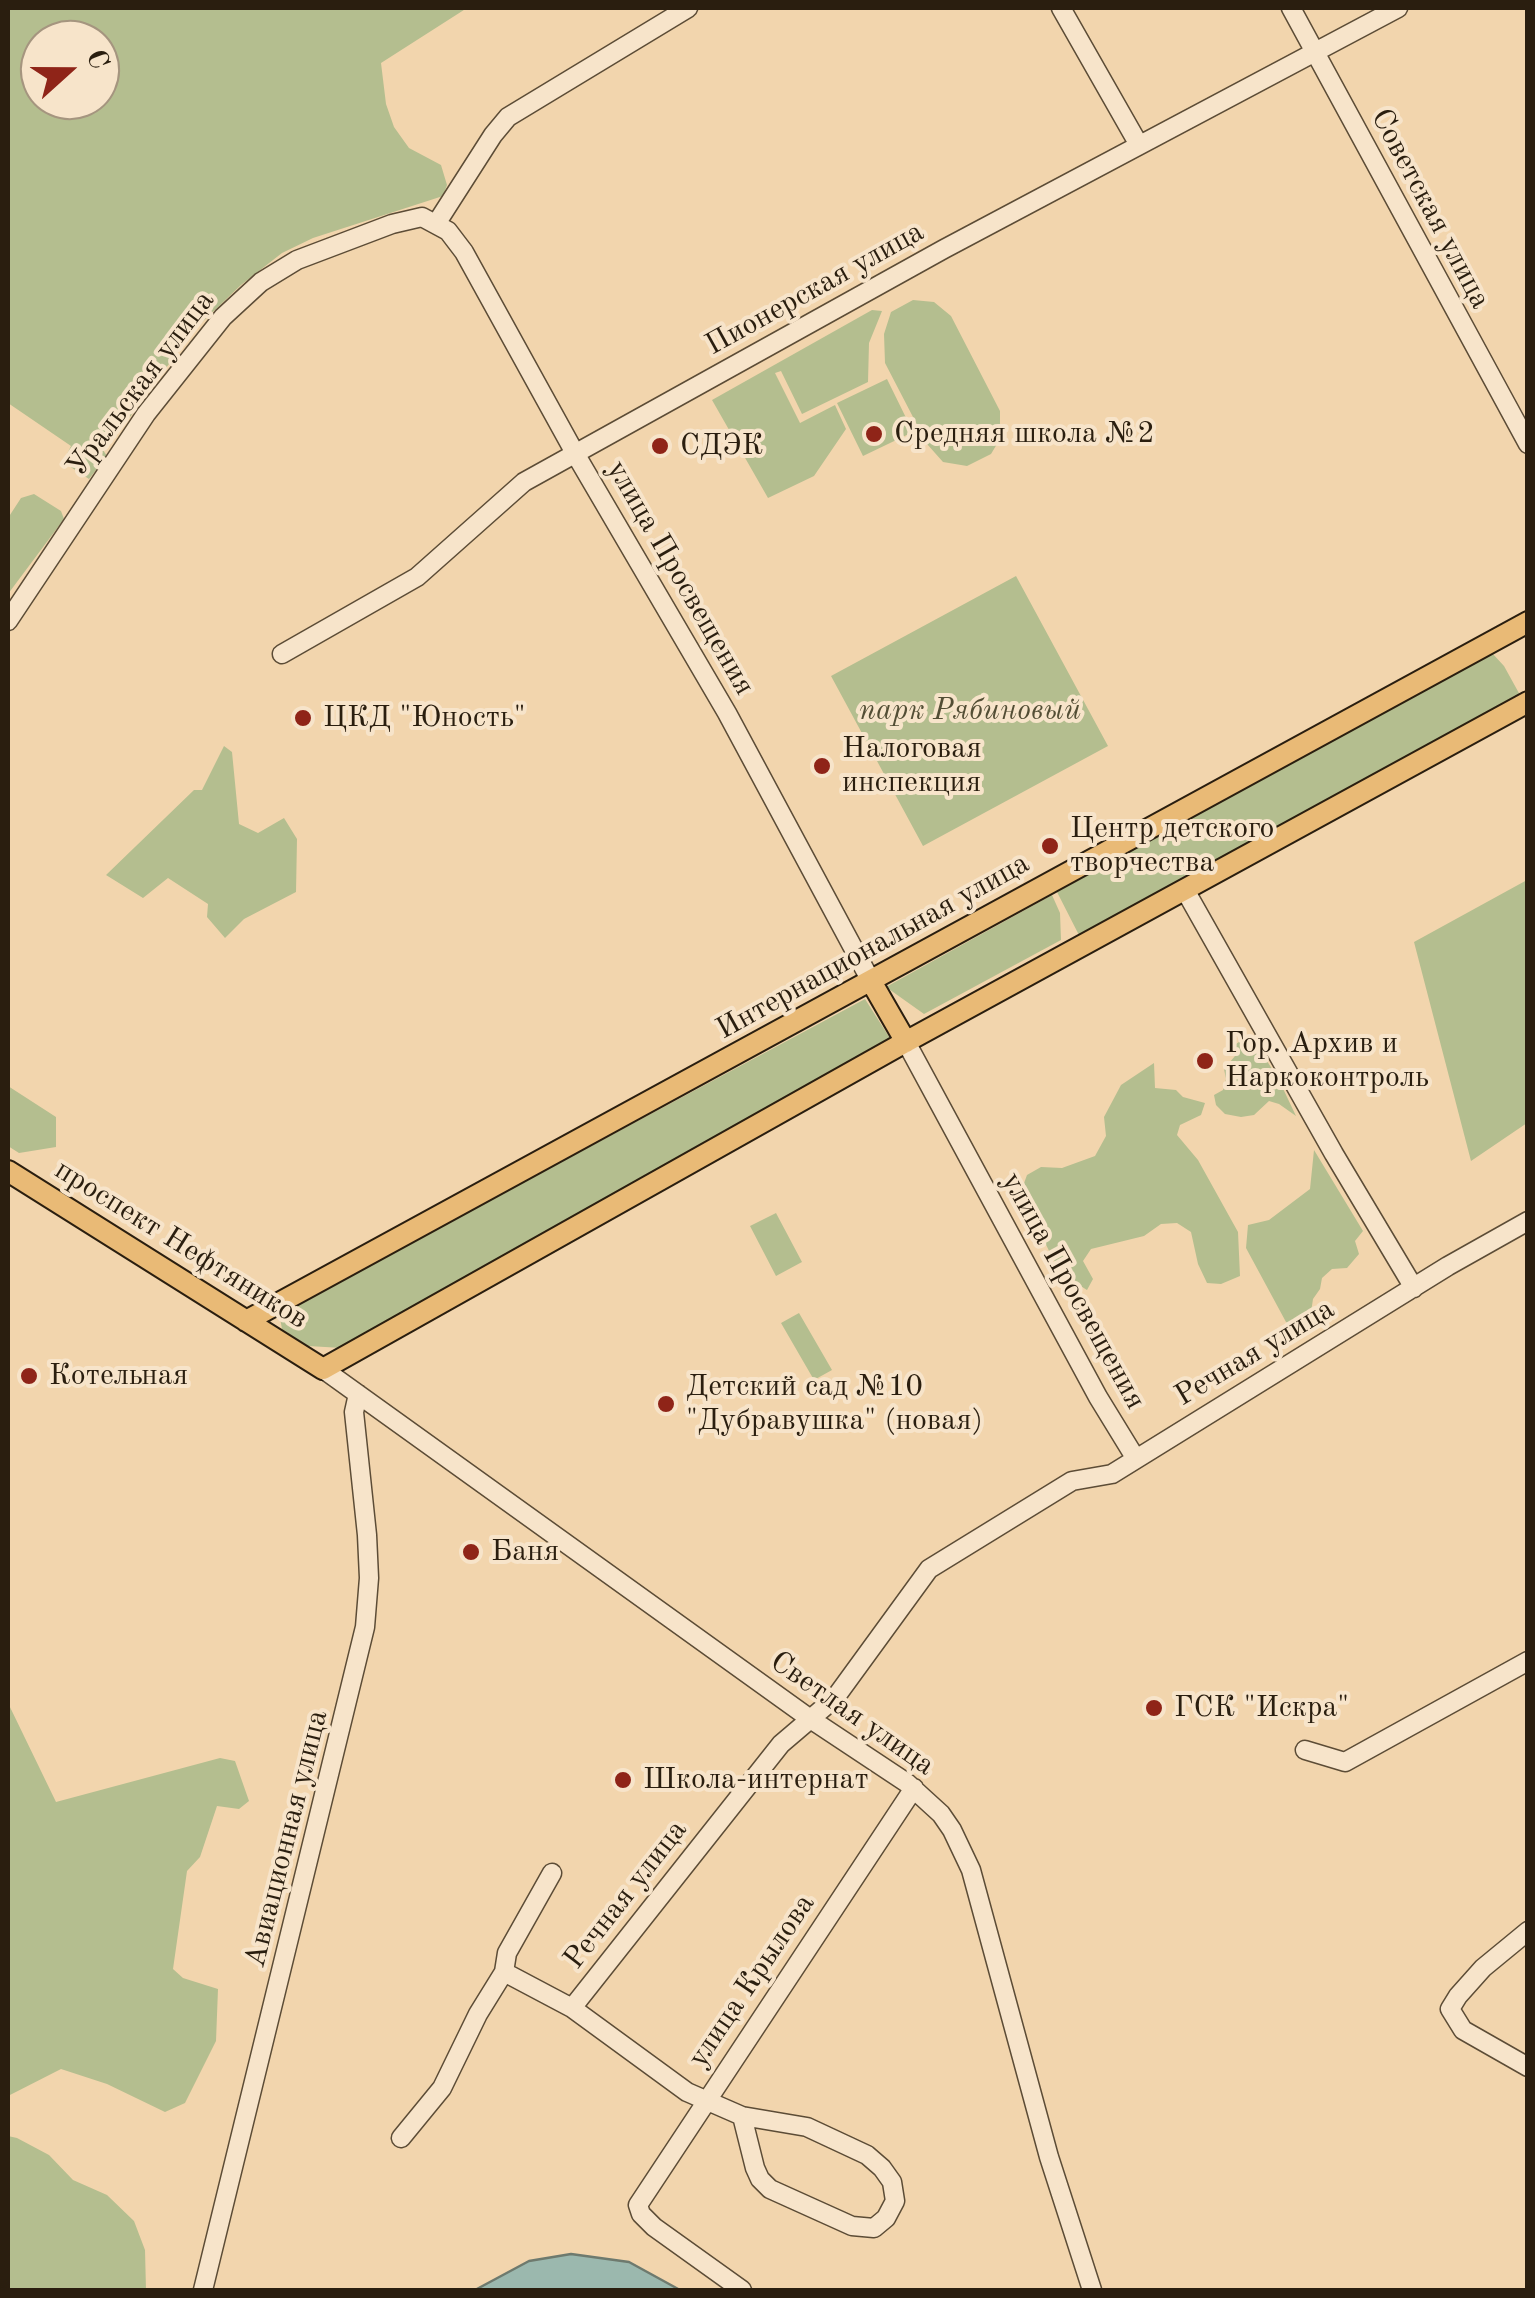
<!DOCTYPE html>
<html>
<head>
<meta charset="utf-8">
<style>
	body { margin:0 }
	#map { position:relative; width:1535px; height:2298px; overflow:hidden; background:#f2d5ad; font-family:"Old Standard TT",serif }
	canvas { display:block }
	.frame { position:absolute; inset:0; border:10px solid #2a1e0f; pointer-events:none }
	.north { position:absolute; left:20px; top:20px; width:100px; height:100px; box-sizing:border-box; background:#f7e4ca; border:2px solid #a5957f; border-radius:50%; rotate:69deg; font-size:28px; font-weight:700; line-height:40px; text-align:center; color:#2a1e0f }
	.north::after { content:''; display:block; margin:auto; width:35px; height:45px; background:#8f2418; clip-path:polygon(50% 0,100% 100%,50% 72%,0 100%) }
</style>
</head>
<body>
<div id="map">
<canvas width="1535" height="2298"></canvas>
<div class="frame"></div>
<div class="north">С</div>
</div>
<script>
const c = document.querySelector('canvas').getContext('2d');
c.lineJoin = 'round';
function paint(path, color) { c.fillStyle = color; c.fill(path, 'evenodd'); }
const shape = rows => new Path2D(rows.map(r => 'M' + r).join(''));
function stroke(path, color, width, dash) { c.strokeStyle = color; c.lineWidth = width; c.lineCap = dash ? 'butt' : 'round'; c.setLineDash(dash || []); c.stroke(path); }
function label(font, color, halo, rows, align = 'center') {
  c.font = font + ' "Old Standard TT",serif'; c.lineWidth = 8; c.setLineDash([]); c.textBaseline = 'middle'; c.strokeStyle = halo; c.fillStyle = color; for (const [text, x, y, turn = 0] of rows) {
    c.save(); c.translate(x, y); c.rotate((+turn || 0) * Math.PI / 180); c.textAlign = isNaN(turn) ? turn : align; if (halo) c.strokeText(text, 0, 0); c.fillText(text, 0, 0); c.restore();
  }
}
const green = shape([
	[8,8,467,8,381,63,386,104,394,127,409,148,441,165,447,185,443,196,313,238,282,253,241,285,194,330,113,440,101,447,107,456,89,479,63,462,71,446,8,403],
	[40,40,100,40,100,100,40,100],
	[913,300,934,302,951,316,1000,411,1000,439,991,454,967,466,943,462,927,444,885,363,884,334,891,312],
	[872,310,882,311,869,343,868,382,802,414,781,371,775,373,800,423,835,405,846,429,814,476,768,498,712,400],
	[887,379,913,432,863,456,837,403],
	[34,494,61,511,64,519,8,594,8,518,21,498],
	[1016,576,1108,746,923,846,831,676],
	[1492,653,1504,666,1520,695,1082,941,1057,892],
	[224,746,232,752,239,824,258,833,284,818,297,839,296,892,244,919,225,938,207,917,208,904,168,878,143,898,106,875,194,790,202,790],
	[1527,880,1527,1123,1471,1161,1414,942],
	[1052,895,1060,913,1061,940,924,1014,886,987],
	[865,999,893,1043,342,1348,308,1346,282,1329,280,1318,291,1307],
	[1250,1035,1278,1078,1296,1116,1279,1104,1269,1101,1254,1115,1241,1117,1225,1114,1216,1105,1214,1095,1223,1090,1226,1079,1224,1069,1235,1056,1236,1044],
	[1154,1063,1155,1088,1176,1090,1183,1097,1205,1103,1201,1115,1180,1125,1177,1135,1198,1160,1238,1232,1240,1276,1221,1284,1207,1283,1198,1264,1191,1232,1177,1223,1161,1224,1144,1236,1091,1249,1083,1261,1093,1279,1087,1290,1063,1275,1051,1255,1027,1205,1023,1186,1027,1175,1041,1167,1062,1168,1095,1156,1106,1136,1104,1117,1121,1085],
	[8,1086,56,1117,56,1147,19,1153,8,1146],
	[1314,1150,1363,1231,1355,1241,1359,1254,1347,1268,1332,1269,1322,1278,1320,1289,1313,1299,1310,1319,1296,1330,1286,1322,1246,1248,1248,1225,1269,1220,1310,1189],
	[776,1213,802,1262,776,1276,750,1226],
	[799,1313,832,1370,814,1380,781,1323],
	[8,1703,56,1802,220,1758,235,1761,249,1801,239,1809,217,1806,200,1857,187,1871,173,1969,183,1978,218,1989,216,2041,185,2103,165,2112,107,2084,61,2069,8,2096],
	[8,2136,17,2138,49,2155,73,2180,107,2195,134,2221,145,2250,146,2290,8,2290]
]);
const water = shape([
	[571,2254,629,2262,680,2290,475,2290,529,2261,571,2254]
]);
const minor = shape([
	[1061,8,1139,145],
	[1291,8,1528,444],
	[436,224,493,135,508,117,688,8],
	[8,621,146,414,223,317,261,282,297,260,392,224,422,217,448,231,464,252,576,455,727,713,872,983],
	[282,654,417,577,524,482,944,249,1398,8],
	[1185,890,1334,1154,1414,1288],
	[906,1042,1098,1397,1136,1459],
	[323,1369,809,1718,907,1783,941,1814,952,1830,971,1870,1049,2157,1092,2290],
	[1305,1750,1345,1762,1528,1661],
	[1528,1931,1483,1968,1458,1996,1450,2009,1463,2030,1528,2067],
	[504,1972,507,1953,552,1873],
	[572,2008,781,1744,835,1698,929,1569,1072,1481,1112,1474,1448,1266,1528,1221],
	[401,2138,442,2088,478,2014,504,1972,572,2008,687,2092,742,2116,807,2127,867,2155,882,2168,892,2182,895,2201,886,2218,874,2228,852,2226,770,2189,760,2179,755,2168,742,2116],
	[203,2290,365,1627,369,1578,367,1535,354,1412,358,1394],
	[742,2290,654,2227,641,2214,638,2205,914,1788]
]);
const major = shape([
	[872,983,906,1042],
	[8,1171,323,1369,900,1045,1528,702],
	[246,1321,1528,622]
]);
const markers = [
	[874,434,10,"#8f2418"],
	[660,446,10,"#8f2418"],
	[303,718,10,"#8f2418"],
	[822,766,10,"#8f2418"],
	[1050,846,10,"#8f2418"],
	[1205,1061,10,"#8f2418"],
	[29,1376,10,"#8f2418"],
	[666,1404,10,"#8f2418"],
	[471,1552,10,"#8f2418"],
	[1154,1708,10,"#8f2418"],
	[623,1780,10,"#8f2418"]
];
const streetNames = [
	["Советская улица",1430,209,62],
	["Пионерская улица",815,289,-29],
	["Уральская улица",141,384,-53],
	["улица Просвещения",680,578,60],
	["Интернациональная улица",873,947,-29],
	["проспект Нефтяников",181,1245,32],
	["улица Просвещения",1073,1291,61],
	["Речная улица",1255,1353,-31],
	["Светлая улица",852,1714,35],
	["Авиационная улица",287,1839,-76],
	["Речная улица",626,1895,-52],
	["улица Крылова",752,1981,-56]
];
const poiNames = [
	["Средняя школа №2",894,434],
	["СДЭК",680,446],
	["ЦКД \"Юность\"",323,718],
	["Налоговая",842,749],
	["инспекция",842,783],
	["Центр детского",1070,829],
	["творчества",1070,863],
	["Гор. Архив и",1225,1044],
	["Наркоконтроль",1225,1078],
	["Котельная",49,1376],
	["Детский сад №10",686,1387],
	["\"Дубравушка\" (новая)",686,1421],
	["Баня",491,1552],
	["ГСК \"Искра\"",1174,1708],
	["Школа-интернат",643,1780]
];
const parkNames = [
	["парк Рябиновый",970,711]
];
paint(green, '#b4be8f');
paint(water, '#9bb8ae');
stroke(water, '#6e7a6e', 2.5);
stroke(minor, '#5c4c36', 21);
stroke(major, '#2a1e0f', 24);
stroke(minor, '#f7e4ca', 18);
stroke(major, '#e9ba76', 20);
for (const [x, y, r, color] of markers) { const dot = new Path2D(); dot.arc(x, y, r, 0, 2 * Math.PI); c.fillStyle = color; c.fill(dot); stroke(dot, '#f7e4ca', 4); }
label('30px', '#2a1e0f', '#f7e4ca', streetNames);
label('30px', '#2a1e0f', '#f7e4ca', poiNames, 'left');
label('italic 30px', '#534e35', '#f7e4ca', parkNames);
</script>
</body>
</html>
